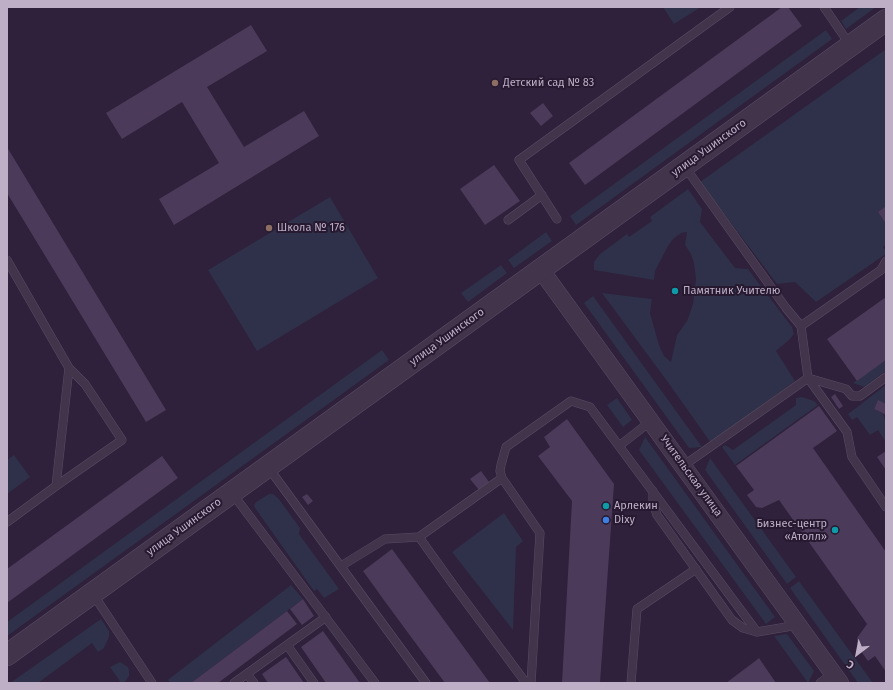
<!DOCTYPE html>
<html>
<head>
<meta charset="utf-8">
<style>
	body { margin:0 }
	#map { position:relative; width:893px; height:690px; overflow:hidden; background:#2f203b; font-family:"Fira Sans",sans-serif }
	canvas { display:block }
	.frame { position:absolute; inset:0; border:8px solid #beafc7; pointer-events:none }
	.north { position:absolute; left:837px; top:634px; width:40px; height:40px; -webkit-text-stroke:3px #261930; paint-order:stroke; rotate:212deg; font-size:11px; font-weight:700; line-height:16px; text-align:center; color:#beafc7 }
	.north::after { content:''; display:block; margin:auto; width:14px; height:18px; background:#beafc7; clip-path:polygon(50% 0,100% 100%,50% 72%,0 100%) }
</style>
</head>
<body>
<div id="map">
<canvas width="893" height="690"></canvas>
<div class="frame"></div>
<div class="north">С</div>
</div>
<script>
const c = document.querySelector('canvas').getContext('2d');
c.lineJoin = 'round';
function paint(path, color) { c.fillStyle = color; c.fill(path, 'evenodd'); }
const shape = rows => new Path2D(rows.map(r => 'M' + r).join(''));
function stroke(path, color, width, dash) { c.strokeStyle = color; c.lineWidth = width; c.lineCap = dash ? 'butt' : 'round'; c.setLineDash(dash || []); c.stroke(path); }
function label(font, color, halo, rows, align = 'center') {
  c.font = font + ' "Fira Sans",sans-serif'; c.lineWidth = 4; c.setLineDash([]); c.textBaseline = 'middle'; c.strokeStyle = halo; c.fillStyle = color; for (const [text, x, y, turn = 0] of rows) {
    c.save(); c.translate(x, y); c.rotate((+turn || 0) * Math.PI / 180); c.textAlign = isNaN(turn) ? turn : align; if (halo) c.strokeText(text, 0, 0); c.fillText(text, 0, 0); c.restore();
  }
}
const green = shape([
	[663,7,701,7,674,24],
	[860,7,876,7,846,29,841,21],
	[826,30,832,39,576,225,570,216],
	[886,49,886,206,878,212,886,224,886,244,883,247,886,251,886,254,816,302,795,282,777,284,700,182],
	[688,189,702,209,700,222,735,268,748,269,792,327,794,334,789,340,776,351,795,381,711,443,667,381,602,293,652,299,650,313,659,345,664,356,671,362,677,335,687,321,693,304,696,279,694,263,691,254,685,245,687,232,681,233,673,239,668,246,655,271,654,280,594,270,594,262,600,254,627,234,629,237,652,221,650,217],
	[330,197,378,278,257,351,208,270],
	[546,232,552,241,514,268,508,260],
	[501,265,507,273,468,302,461,293],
	[593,296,702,447,689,448,584,303],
	[382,350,389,360,7,636,7,622],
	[886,360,886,371,864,387,853,383],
	[886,385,886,401,885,404,878,401,874,409,883,414,886,422,886,442,878,430,870,435,857,417,852,420,848,414],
	[802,397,814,401,818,405,735,465,722,447,725,445,733,450,796,405,796,398],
	[617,398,632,420,623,427,607,405],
	[645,437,775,617,766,624,639,450],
	[14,455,30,477,7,494,7,460],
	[710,458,796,577,787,584,705,470],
	[269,494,273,494,278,498,300,528,299,534,339,589,324,598,317,589,314,591,255,508,254,505,256,502],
	[504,513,523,541,516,547,513,630,452,552],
	[799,581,873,683,858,683,790,588],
	[291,585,303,599,191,683,170,683,168,680,169,679],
	[101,619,109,631,109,637,104,648,98,652,92,643,38,683,10,683],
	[787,634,814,671,808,683,774,636],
	[120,662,128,667,129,671,129,676,124,683,121,683,110,667]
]);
const building = shape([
	[782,7,788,7,802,26,585,185,569,163],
	[251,25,267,51,207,87,244,147,304,111,319,136,174,225,159,199,219,163,182,102,122,139,106,113],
	[543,103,553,116,541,126,530,113],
	[7,147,166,410,146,422,7,193],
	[494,165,520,201,485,225,460,189],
	[886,206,886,224,878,212],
	[886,297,886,360,857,381,827,339],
	[835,394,843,406,839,409,831,397],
	[878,400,886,404,886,415,874,409],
	[819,406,837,431,813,448,886,552,886,672,875,656,868,661,858,647,857,638,867,624,779,500,762,508,756,507,747,495,754,490,736,466],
	[567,419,614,484,600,683,562,683,572,501,538,456,550,447,544,437],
	[886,451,886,470,877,457],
	[162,456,178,478,7,603,7,569],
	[481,471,489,482,479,490,470,479],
	[307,494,313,501,308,505,302,497],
	[392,549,490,683,445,683,386,603,363,571],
	[303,599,314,616,302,625,290,609],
	[287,611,297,624,218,683,191,683],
	[323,631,360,683,326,683,301,647],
	[286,657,304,683,268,683,262,674],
	[759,658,776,683,726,683,754,662]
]);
const service = shape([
	[824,7,850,45],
	[557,219,519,160,730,7],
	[508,220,542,195],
	[7,260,69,368,56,486,7,522],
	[801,326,881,270,886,261],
	[808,378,847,432,852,457,886,507],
	[808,378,846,389,852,396,860,396,886,377],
	[619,446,757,632,798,625],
	[683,466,808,378,801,326,786,308,685,167],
	[268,467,426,683],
	[502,478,540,533,531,683],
	[56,486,122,440,85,384,69,368],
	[653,491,653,503,657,515,732,620,743,628,757,632],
	[232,493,375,683],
	[419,537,502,478,500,471,501,465,506,447,571,401,590,407,619,446,651,421],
	[341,566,385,539,419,537,457,590,526,683],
	[93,594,152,683],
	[287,645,314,683],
	[247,674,254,683],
	[234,683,326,617],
	[631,683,637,609,696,569],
	[820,683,833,673]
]);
const minor = shape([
	[541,270,840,683]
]);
const tertiary = shape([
	[7,655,886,20]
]);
const markers = [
	[495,83,4,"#8d6e63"],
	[269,228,4,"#8d6e63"],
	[675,291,4,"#0f9aa8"],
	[606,506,4,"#0f9aa8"],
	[606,520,4,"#3f7fe0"],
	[835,530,4,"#0f9aa8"]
];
const poiNames = [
	["Детский сад № 83",503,83],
	["Школа № 176",277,228],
	["Памятник Учителю",683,291],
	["Арлекин",614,506],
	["Dixy",614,520],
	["Бизнес-центр",827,524,"right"],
	["«Атолл»",827,537,"right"]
];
const streetNames = [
	["улица Ушинского",709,148,-36],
	["улица Ушинского",447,337,-36],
	["Учительская улица",691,476,54],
	["улица Ушинского",184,527,-36]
];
paint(green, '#2e3149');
paint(building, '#4b3a59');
stroke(service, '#594c63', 9);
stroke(minor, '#594c63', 18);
stroke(tertiary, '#594c63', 22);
stroke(service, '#41344b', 8);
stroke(minor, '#41344b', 17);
stroke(tertiary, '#41344b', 21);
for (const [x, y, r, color] of markers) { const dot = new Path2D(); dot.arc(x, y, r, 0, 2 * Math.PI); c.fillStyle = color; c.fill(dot); stroke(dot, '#261930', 1.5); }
label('11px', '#beafc7', '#261930', poiNames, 'left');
label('11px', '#beafc7', '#261930', streetNames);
</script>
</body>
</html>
